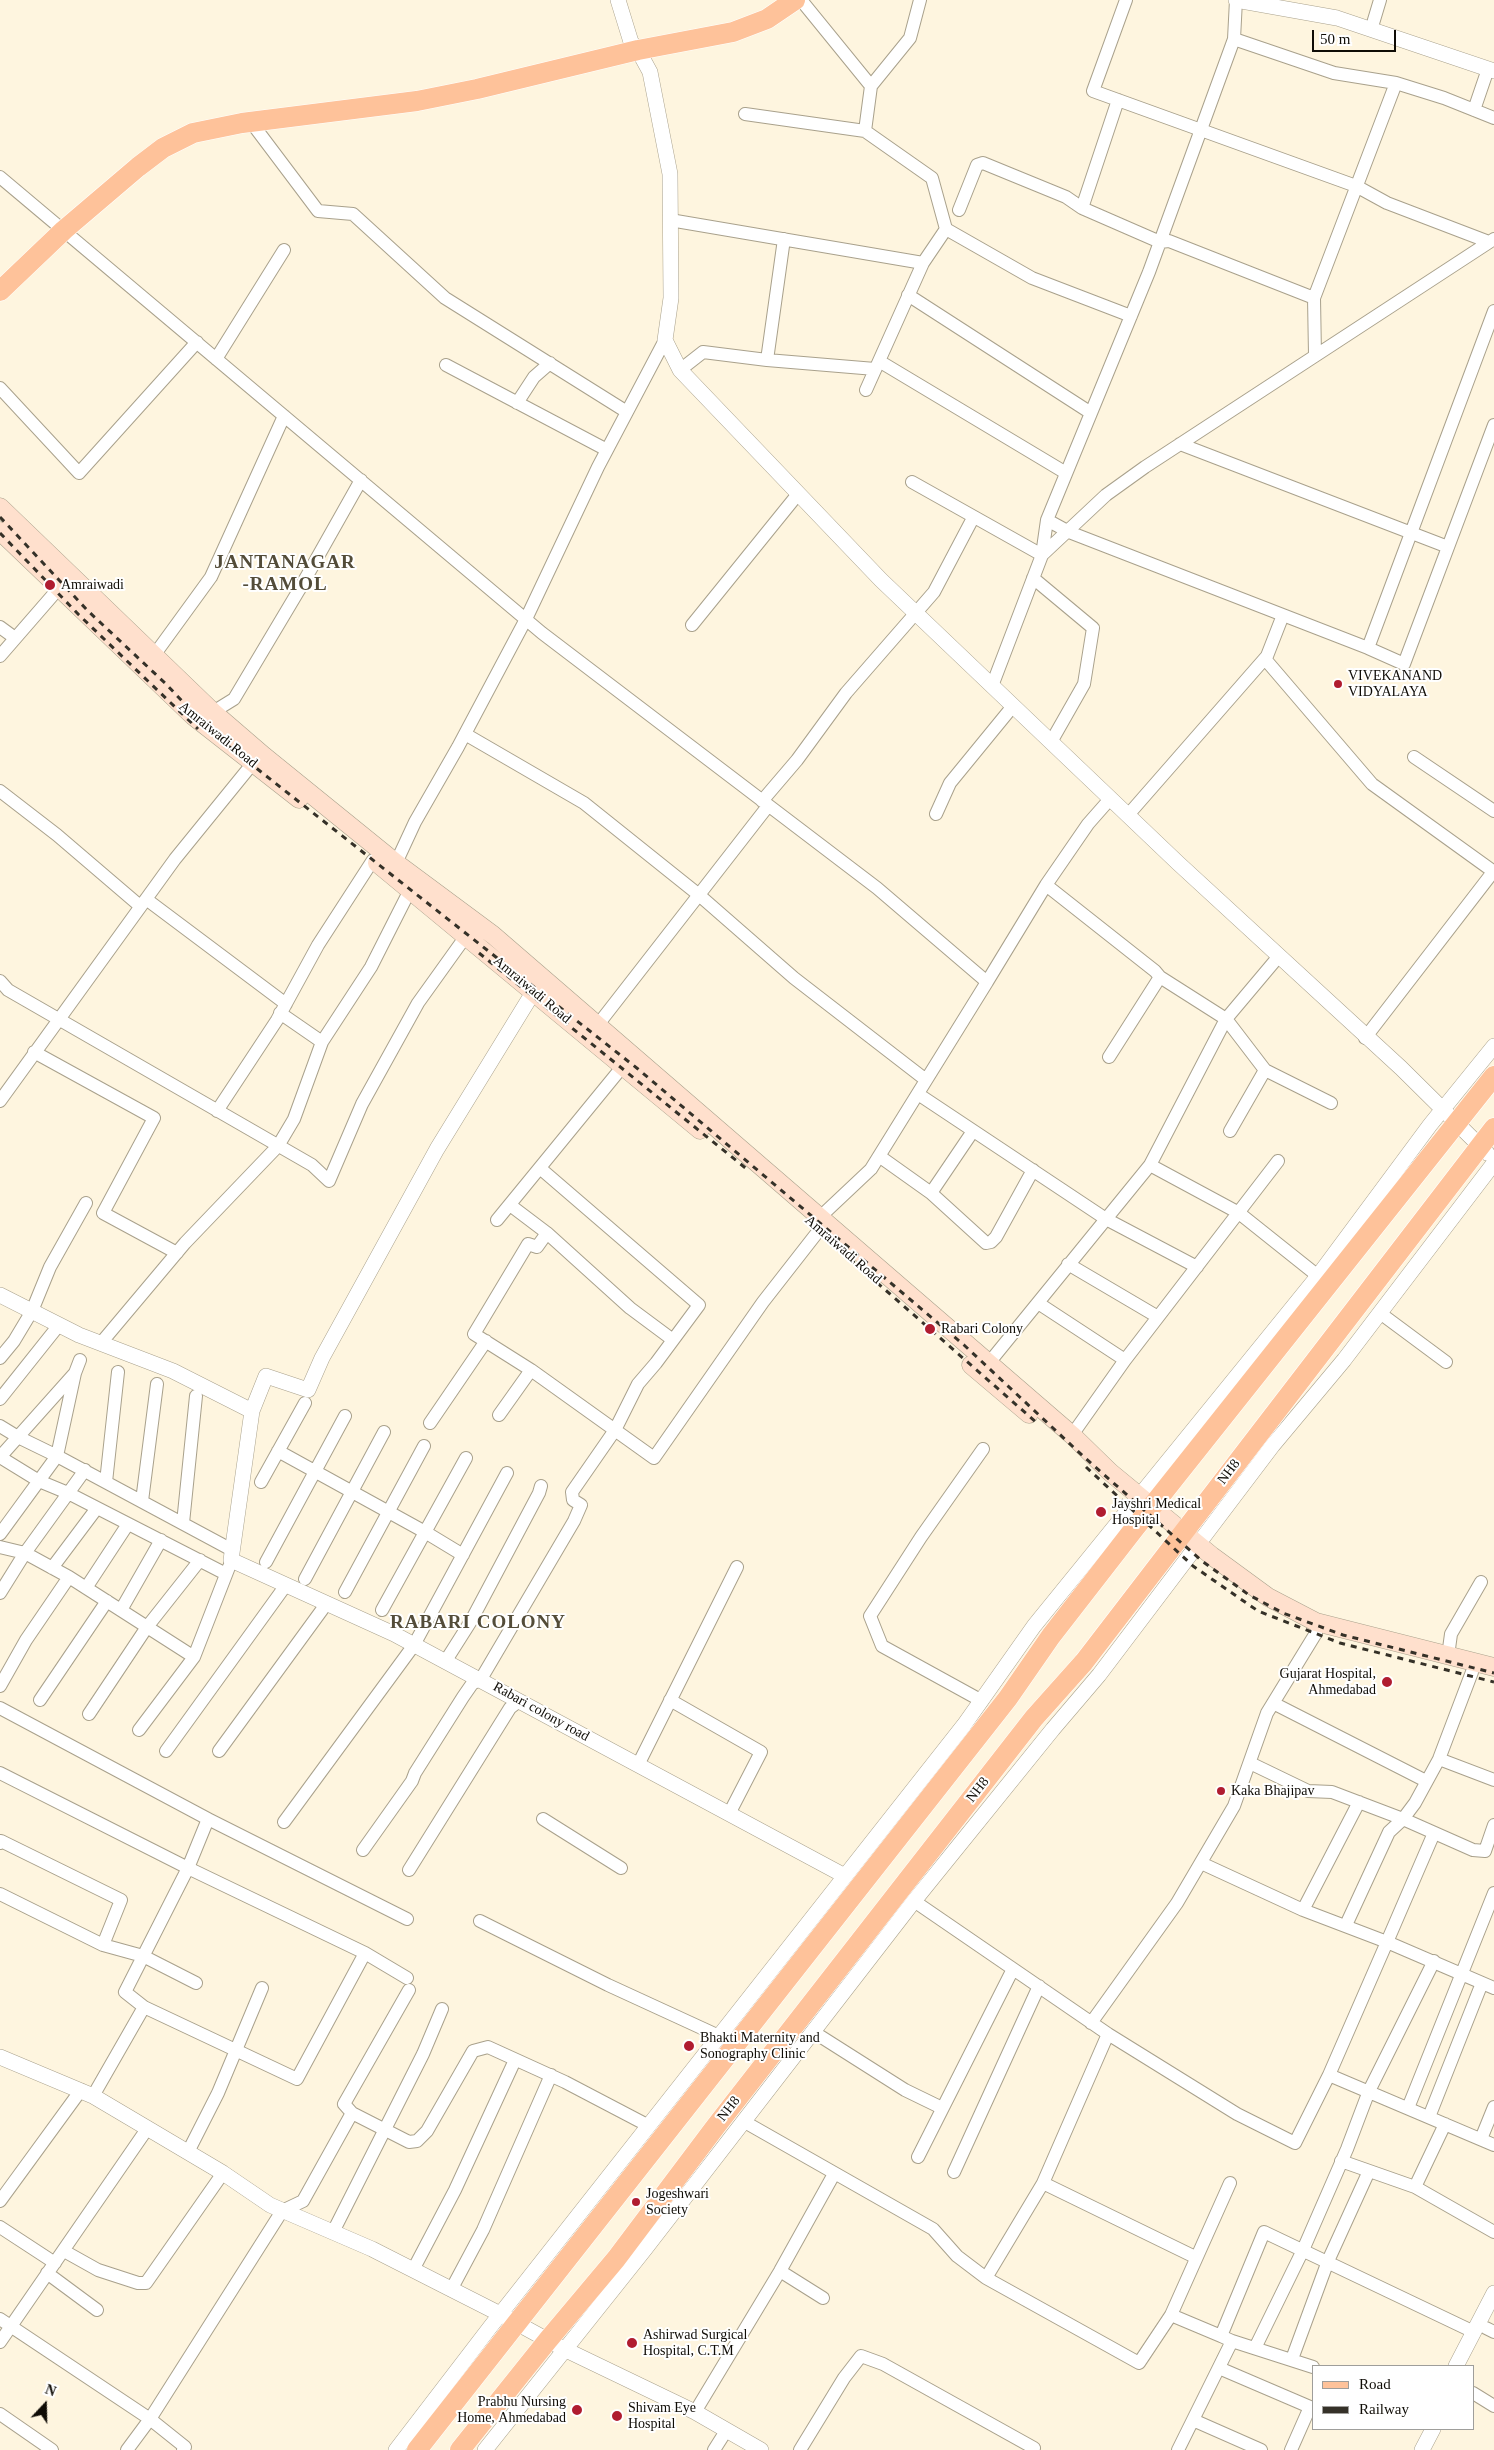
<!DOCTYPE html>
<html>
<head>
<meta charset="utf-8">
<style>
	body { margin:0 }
	#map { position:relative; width:1494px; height:2450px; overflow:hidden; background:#fef5df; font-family:Georgia,serif }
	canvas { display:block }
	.legend { position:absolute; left:1312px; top:2365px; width:162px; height:65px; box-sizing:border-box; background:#fff; border:1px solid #9f9e9b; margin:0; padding:6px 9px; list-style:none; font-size:15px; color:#0f0c06 }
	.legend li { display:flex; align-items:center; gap:10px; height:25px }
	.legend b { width:25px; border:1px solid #9f9e9b }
	.north { position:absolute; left:20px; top:2380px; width:50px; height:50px; -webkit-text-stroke:4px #fff; paint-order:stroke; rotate:21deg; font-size:14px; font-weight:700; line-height:20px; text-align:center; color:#0f0c06 }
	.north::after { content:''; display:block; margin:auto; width:18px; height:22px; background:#0f0c06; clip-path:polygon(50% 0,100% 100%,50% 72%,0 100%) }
	.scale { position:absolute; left:1312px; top:30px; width:84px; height:22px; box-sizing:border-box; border:2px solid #0f0c06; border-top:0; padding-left:6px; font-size:15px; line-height:18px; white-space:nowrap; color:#0f0c06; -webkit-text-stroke:4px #fff; paint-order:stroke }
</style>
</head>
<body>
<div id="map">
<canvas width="1494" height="2450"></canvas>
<ul class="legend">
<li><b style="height:6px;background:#fec29a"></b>Road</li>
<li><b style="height:6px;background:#353128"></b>Railway</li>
</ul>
<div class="north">N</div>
<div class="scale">50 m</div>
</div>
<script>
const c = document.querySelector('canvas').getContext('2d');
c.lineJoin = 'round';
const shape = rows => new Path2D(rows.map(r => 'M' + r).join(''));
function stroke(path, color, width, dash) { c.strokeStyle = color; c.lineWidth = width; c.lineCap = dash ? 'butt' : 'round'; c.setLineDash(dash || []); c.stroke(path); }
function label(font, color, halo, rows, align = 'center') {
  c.font = font + ' Georgia,serif'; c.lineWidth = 4; c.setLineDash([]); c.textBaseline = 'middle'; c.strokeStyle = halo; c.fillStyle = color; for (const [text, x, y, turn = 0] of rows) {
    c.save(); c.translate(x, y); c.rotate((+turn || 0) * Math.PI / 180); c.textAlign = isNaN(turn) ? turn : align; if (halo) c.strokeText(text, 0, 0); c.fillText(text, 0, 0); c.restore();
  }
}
const minor = shape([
	[801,0,871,86,865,131,932,178,946,229],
	[1126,0,1093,91,1356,186,1387,203,1489,242],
	[1371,30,1380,0],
	[1234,39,1334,73,1396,83,1444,98,1494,118],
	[871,86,910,38,920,0],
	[1474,110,1488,69],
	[745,114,865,131],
	[251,122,318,211,353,214,445,298,627,412],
	[0,177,542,633,877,888,987,982,871,1169,819,1218],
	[1082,208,1118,100],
	[959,210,977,165,983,163,1066,197,1082,208,1160,242,1169,241,1314,298],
	[670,220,923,263,946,229,1032,278,1131,316],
	[908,295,1091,413],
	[1315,355,1314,298,1396,83],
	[216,359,284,250],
	[767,360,875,369],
	[879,361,1066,473],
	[446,365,607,450],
	[680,370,703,352,767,360,784,239],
	[0,388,79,473,197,342],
	[866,390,923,263],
	[517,403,534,377,550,363],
	[1180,444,1448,547],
	[912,482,1042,555,1106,495,1145,467,1494,239],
	[1047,520,1069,532,1368,648,1404,664,1494,425],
	[1033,578,1093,628,1084,684,1051,742],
	[692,625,798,494],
	[0,627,15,638],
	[1368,648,1494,311],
	[155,654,211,577,284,416],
	[0,656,59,588],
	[1265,659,1372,784,1494,872],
	[992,686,1042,555,1047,520,1149,272,1234,39,1236,0],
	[213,712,234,699,299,590,361,480],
	[465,734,584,803,699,895,794,978,926,1080],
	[1414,757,1494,811],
	[0,791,57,835,140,906],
	[762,801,797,760,846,693,934,592,973,518],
	[936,814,950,783,1013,706],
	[1128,815,1267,656,1283,615],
	[396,863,415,822,458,747,526,619,598,467,665,340],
	[146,899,286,1004],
	[0,981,8,990,312,1165,329,1181,362,1104,418,1003,466,936],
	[987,982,1046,885,1088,824,1110,799],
	[593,1031,768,806],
	[1365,1038,1493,872],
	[322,1042,371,967,410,890],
	[34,1052,154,1118,103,1213,177,1253],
	[1109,1057,1160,977],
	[1265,1070,1226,1019,1279,956],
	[918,1094,1106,1219,1197,1267],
	[0,1101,175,859,253,763],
	[217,1111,277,1020,318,945,373,860],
	[1230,1131,1265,1070,1331,1103],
	[879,1156,931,1193,986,1243,991,1242,996,1237,1033,1170],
	[1150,1165,1239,1213,1318,1276],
	[931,1193,973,1131],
	[510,1205,547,1233,630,1308,673,1340],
	[497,1220,623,1066],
	[547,1233,537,1247,528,1244,474,1334,531,1370,654,1458,763,1302,820,1229],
	[1068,1264,1158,1317],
	[1038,1303,1125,1360],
	[1380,1313,1446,1362],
	[101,1343,185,1243,278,1146,294,1119,322,1042,280,1013],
	[0,1358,14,1341,32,1311,50,1267,86,1203],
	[988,1364,1150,1165,1226,1019,1160,977,1155,971,1046,885],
	[0,1399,59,1325],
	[499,1415,531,1370],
	[430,1423,486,1341],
	[0,1426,18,1437,57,1456,232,1550],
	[1072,1435,1125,1360,1278,1161],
	[278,1451,425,1532,463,1555],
	[0,1457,39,1481,68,1493,226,1574],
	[0,1457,75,1373],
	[106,1482,118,1372],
	[261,1482,305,1403],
	[142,1501,157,1384],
	[183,1523,196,1396],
	[0,1534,57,1456,75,1373,80,1360],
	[0,1547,25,1553,0,1593],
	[266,1562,345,1416],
	[52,1568,97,1508],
	[69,1577,25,1553,85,1470],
	[305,1579,384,1432],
	[86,1588,128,1524],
	[345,1592,424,1446],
	[121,1610,161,1540],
	[382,1610,466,1458],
	[1448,1656,1451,1634,1481,1582],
	[445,1662,471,1621,539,1493,541,1486],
	[0,1686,26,1640,69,1577,194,1657],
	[40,1700,107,1601],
	[670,1700,761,1752,729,1814],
	[982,1701,882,1646,870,1616,921,1537,983,1449],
	[1273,1703,1426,1781],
	[0,1708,208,1819,188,1868,365,1953,407,1978],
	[89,1714,147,1627,200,1560],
	[139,1730,194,1657,229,1567],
	[166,1751,286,1585],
	[219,1751,327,1603],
	[1439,1759,1494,1780],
	[1250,1763,1308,1791,1332,1792,1403,1819,1473,1850,1485,1851,1494,1825],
	[638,1765,737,1567],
	[0,1773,188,1868,125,1992,144,2007,93,2096],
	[208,1819,407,1919],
	[543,1819,621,1868],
	[284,1822,414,1645,507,1473],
	[0,1843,1,1841,121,1900,103,1945],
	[363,1850,412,1781,415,1773,463,1697,472,1684,481,1679,574,1521,581,1505,573,1500,572,1492,615,1430,638,1384,656,1363,699,1305,541,1169],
	[1201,1863,1303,1910,1387,1942,1434,1833],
	[409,1870,510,1708,519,1701],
	[0,1894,103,1945,143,1956,196,1983],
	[914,1901,1108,2034,1043,2183],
	[1303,1910,1359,1802],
	[480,1921,608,1985,719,2036],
	[1346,1925,1389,1832,1403,1819,1415,1803,1439,1759,1472,1672],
	[1494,1988,1387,1942,1329,2075,1494,2145],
	[409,1990,344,2104,352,2113,409,2142,417,2141,427,2131,473,2051,488,2047,565,2082,649,2126],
	[144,2007,297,2079,365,1953],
	[1091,2023,1177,1903,1234,1806,1267,1713,1316,1633],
	[812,2031,905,2090,942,2108],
	[1108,2034,1237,2114,1295,2143,1329,2075],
	[1408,2108,1494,1893],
	[1429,2117,1482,1983],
	[743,2121,933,2229,957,2256,986,2278],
	[1481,2139,1494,2107],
	[188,2152,218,2093,262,1988],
	[918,2157,1013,1969],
	[1341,2161,1415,2187,1494,2232],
	[954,2172,1039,1986],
	[1415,2187,1445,2124],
	[0,2201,81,2090],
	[0,2227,55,2263],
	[333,2232,423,2054,442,2009],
	[64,2251,98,2270,138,2283,146,2283,223,2173],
	[413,2270,455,2190,515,2060],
	[780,2271,823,2298],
	[47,2273,97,2310],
	[451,2290,483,2230,551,2075],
	[1171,2315,1139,2363,986,2278,1043,2183,1195,2257],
	[0,2319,150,2419,127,2450],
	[1486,2328,1494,2332],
	[1221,2336,1171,2315,1230,2183],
	[1232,2341,1221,2336,1264,2232,1474,2332],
	[0,2342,147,2129],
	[1255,2348,1303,2250,1347,2149,1369,2091,1434,1961],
	[1292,2359,1328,2261,1369,2171],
	[1219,2368,1310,2407,1291,2450],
	[1473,2393,1494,2406],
	[695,2412,780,2271,834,2174],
	[0,2414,52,2450],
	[1193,2420,1261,2450],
	[183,2450,185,2447,150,2419,282,2211,303,2201,352,2113],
	[714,2450,726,2431],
	[800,2450,844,2378,861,2356,883,2364,1034,2448],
	[1178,2450,1232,2341,1313,2367]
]);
const tertiary = shape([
	[618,0,631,42,638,50,650,72,670,174,671,298,665,340,680,370,881,580,1178,863,1401,1068,1487,1153],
	[1236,0,1337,18,1494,71],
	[534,991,437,1149,322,1358,308,1390,266,1376,252,1411,231,1560,394,1634,845,1876],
	[0,1295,79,1335,173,1371,252,1411],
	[0,2057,93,2096,223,2173,270,2205,372,2249,500,2314,564,2349,695,2412,761,2450],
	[1456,2366,1494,2293],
	[396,2450,491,2326,964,1725,1034,1626,1318,1276,1430,1125,1494,1046],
	[485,2450,645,2249,914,1901,1053,1729,1099,1675,1273,1445,1344,1360,1494,1163],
	[1422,2450,1433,2429]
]);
const secondary = shape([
	[0,507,213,712,264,756,396,863,493,935,1072,1435,1110,1472,1212,1556,1268,1597,1316,1622,1494,1667],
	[0,531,193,716,299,799],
	[377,863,700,1130],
	[971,1365,1029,1414]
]);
const primary = shape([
	[0,291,64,230,138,167,163,148,193,133,242,123,417,101,477,89,638,50,733,32,767,19,795,0],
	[417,2450,1008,1698,1051,1636,1134,1529,1494,1076],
	[460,2450,548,2340,616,2259,716,2126,1034,1718,1084,1662,1494,1128]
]);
const rail = shape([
	[0,517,88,611,166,684,213,734,638,1069,964,1345,1084,1457,1202,1561,1249,1595,1283,1613,1343,1635,1494,1673],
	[0,533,79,615,198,729],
	[479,953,748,1170],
	[816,1225,833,1244,1037,1423],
	[1086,1467,1193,1566,1258,1611,1340,1643,1494,1682]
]);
const markers = [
	[50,585,6,"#b01c30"],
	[1338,684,5,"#b01c30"],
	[930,1329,6,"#b01c30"],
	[1101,1512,6,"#b01c30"],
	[1387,1682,6,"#b01c30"],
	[1221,1791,5,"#b01c30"],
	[689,2046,6,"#b01c30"],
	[636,2202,5,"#b01c30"],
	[632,2343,6,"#b01c30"],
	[577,2410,6,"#b01c30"],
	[617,2416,6,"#b01c30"]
];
const poiNames = [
	["Amraiwadi",61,585],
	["VIVEKANAND",1348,676],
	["VIDYALAYA",1348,692],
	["Rabari Colony",941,1329],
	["Jayshri Medical",1112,1504],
	["Hospital",1112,1520],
	["Gujarat Hospital,",1376,1674,"right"],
	["Ahmedabad",1376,1690,"right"],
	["Kaka Bhajipav",1231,1791],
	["Bhakti Maternity and",700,2038],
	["Sonography Clinic",700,2054],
	["Jogeshwari",646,2194],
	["Society",646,2210],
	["Ashirwad Surgical",643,2335],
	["Hospital, C.T.M",643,2351],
	["Prabhu Nursing",566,2402,"right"],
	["Home, Ahmedabad",566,2418,"right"],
	["Shivam Eye",628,2408],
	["Hospital",628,2424]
];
const streetNames = [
	["Amraiwadi Road",218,735,39],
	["Amraiwadi Road",532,990,40],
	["Amraiwadi Road",843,1250,41],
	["NH8",1229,1472,-53],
	["Rabari colony road",541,1712,29],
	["NH8",978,1790,-52],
	["NH8",729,2109,-52]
];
const districtNames = [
	["JANTANAGAR",285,563],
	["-RAMOL",285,585],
	["RABARI COLONY",478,1623]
];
stroke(minor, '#a9a18c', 14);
stroke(tertiary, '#a9a18c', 16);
stroke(secondary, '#a9a18c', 19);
stroke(primary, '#fff', 21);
stroke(minor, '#fff', 12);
stroke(tertiary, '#fff', 15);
stroke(secondary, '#ffe0cd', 18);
stroke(primary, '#fec29a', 20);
stroke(rail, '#353128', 3, [6, 6]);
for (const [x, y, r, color] of markers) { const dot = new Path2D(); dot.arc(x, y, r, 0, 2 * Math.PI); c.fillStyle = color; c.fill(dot); stroke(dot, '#fff', 2); }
label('14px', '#0f0c06', '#fff', poiNames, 'left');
label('14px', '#0f0c06', '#fff', streetNames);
c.letterSpacing = '1px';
label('bold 19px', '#534c39', '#fff', districtNames);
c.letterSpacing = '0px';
</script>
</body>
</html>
